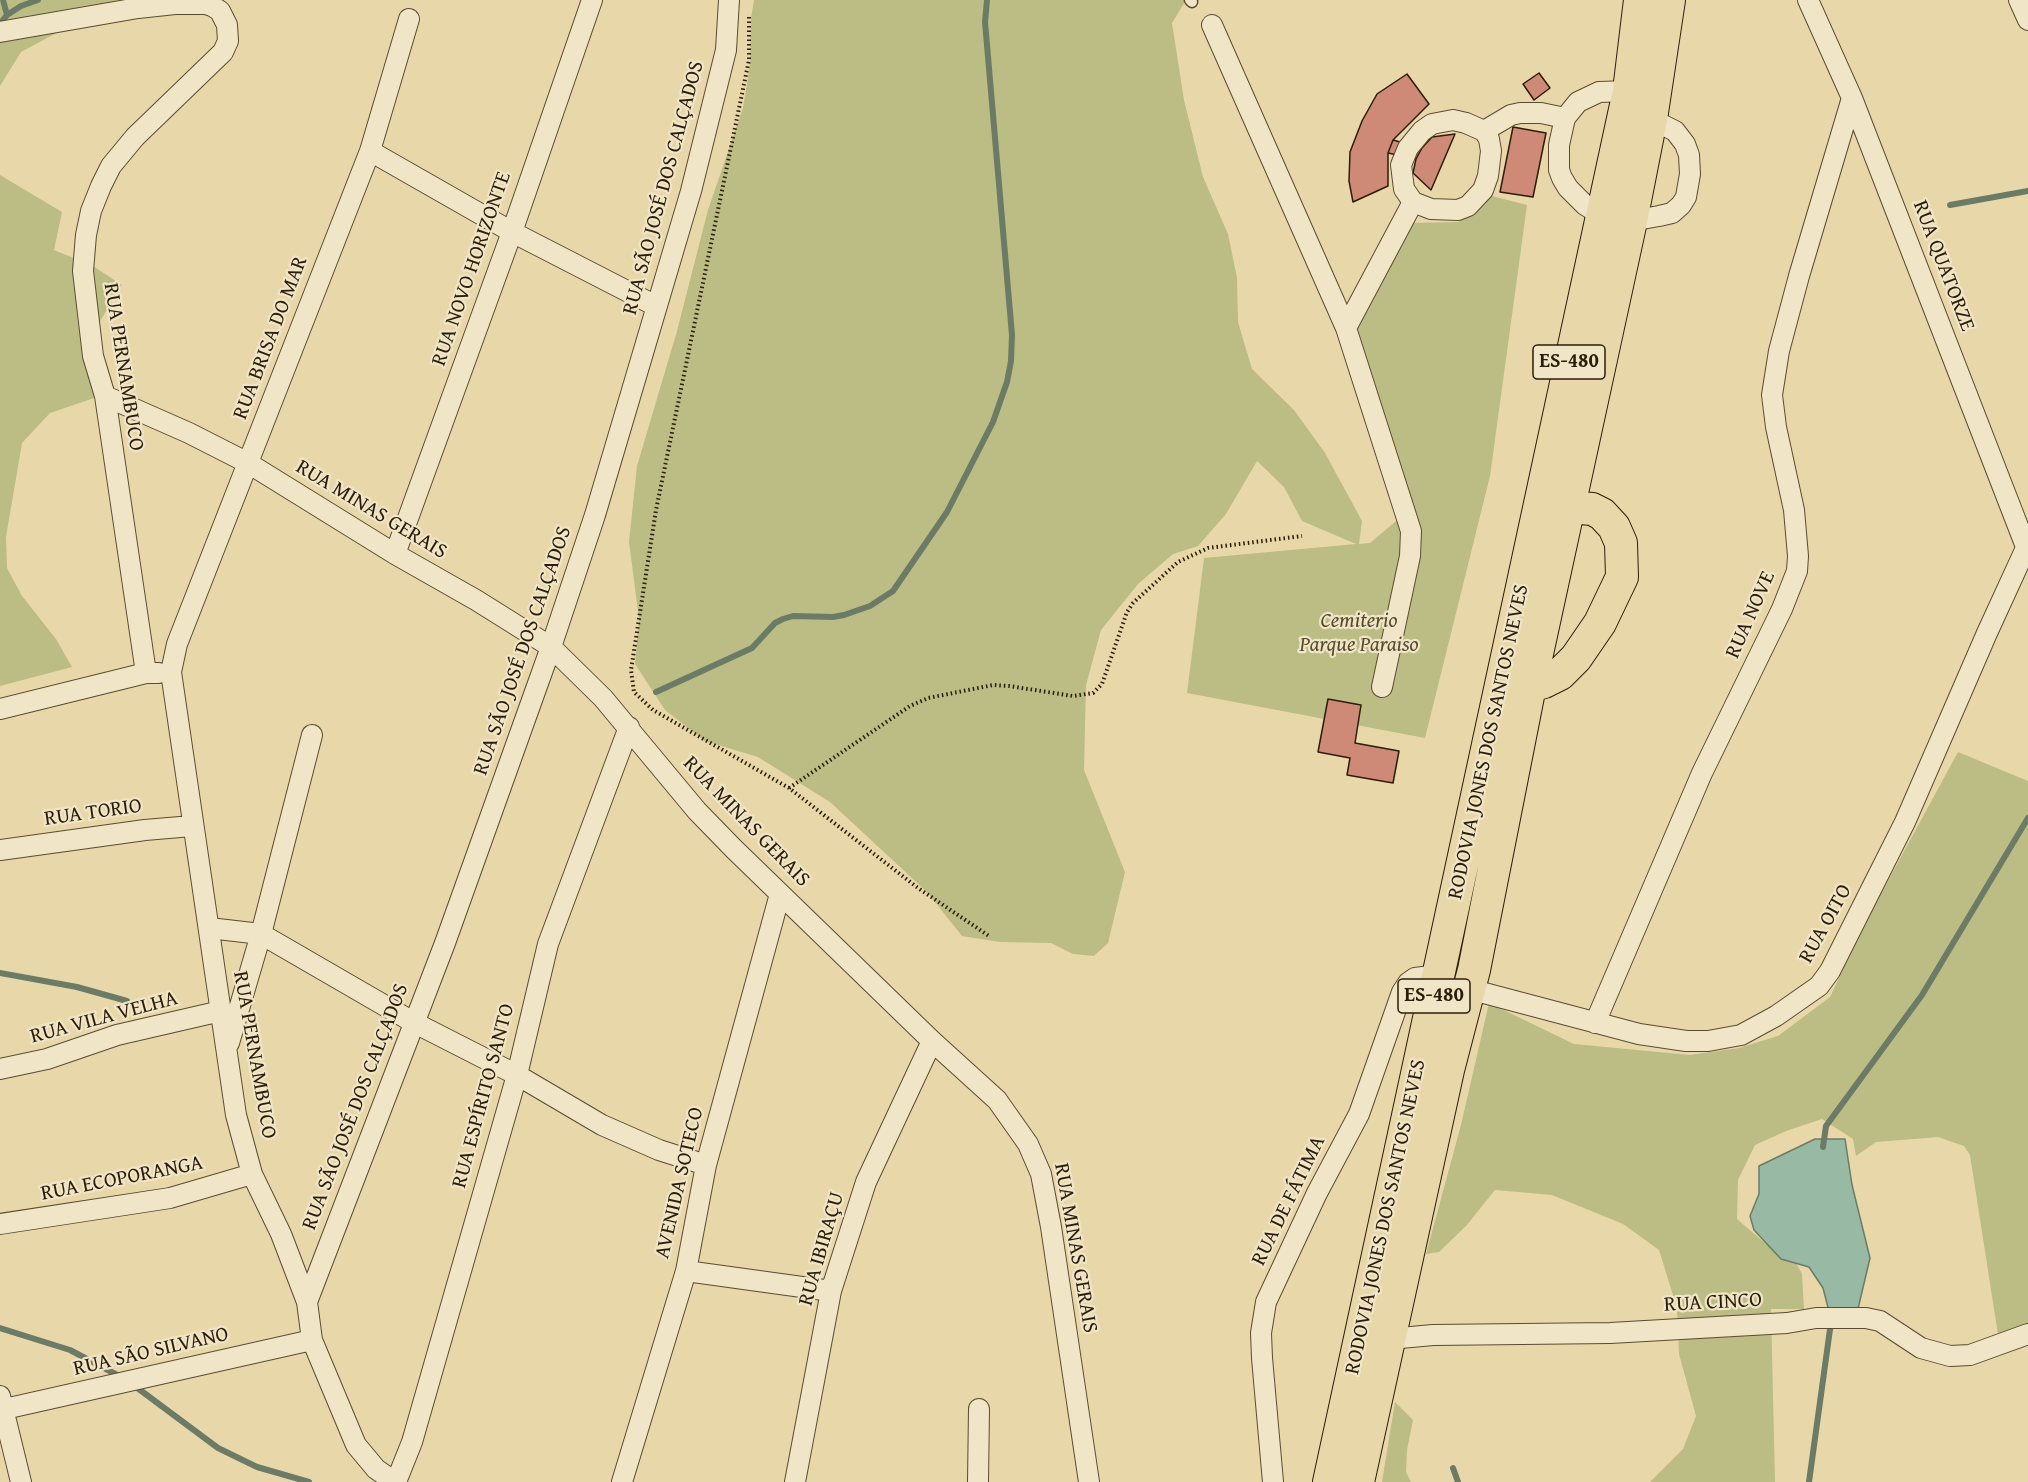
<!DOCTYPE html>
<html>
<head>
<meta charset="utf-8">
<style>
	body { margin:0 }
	canvas { display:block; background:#e8d7a9 }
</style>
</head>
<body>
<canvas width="2028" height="1482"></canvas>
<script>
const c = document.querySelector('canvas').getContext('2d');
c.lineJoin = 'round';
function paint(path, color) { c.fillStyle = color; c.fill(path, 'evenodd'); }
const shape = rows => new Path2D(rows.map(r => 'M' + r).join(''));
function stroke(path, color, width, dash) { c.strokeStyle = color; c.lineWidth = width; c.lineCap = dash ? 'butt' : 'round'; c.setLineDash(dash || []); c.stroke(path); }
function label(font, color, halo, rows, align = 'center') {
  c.font = font + ' "Gentium Book Plus",serif'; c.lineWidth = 4.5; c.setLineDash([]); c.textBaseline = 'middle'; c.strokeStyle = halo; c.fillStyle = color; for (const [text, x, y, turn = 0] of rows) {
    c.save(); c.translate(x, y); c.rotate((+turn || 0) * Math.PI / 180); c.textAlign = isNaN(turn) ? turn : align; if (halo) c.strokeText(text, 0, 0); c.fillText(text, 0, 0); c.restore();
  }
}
const green = shape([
	[0,0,152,0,64,29,21,52,0,86],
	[754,0,1186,0,1172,23,1184,100,1203,177,1228,234,1237,278,1238,322,1252,369,1294,410,1325,453,1362,521,1359,544,1370,543,1408,511,1351,337,1411,223,1458,222,1492,196,1527,205,1490,476,1425,738,1187,693,1204,558,1356,544,1302,521,1284,487,1257,461,1226,514,1198,546,1173,554,1138,584,1101,630,1086,685,1084,770,1125,872,1108,943,1094,956,1073,954,1051,943,1000,942,962,936,927,892,830,802,758,757,705,741,665,710,635,664,639,619,629,542,637,466,677,331,708,210,743,108,750,65,751,18],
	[0,175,62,212,54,250,93,266,122,285,88,341,103,395,50,413,22,443,6,537,7,568,22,596,56,639,72,667,0,686],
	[1958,752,2028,781,2028,1336,1999,1341,1970,1155,1964,1146,1938,1137,1876,1142,1856,1156,1853,1139,1822,1119,1786,1131,1755,1145,1738,1180,1737,1219,1765,1243,1795,1261,1802,1274,1804,1309,1771,1309,1775,1482,1650,1482,1683,1449,1696,1416,1679,1354,1677,1308,1659,1250,1623,1224,1552,1195,1495,1190,1466,1226,1439,1252,1426,1254,1461,1125,1489,1003,1574,1044,1690,1055,1739,1048,1778,1036,1830,997,1864,925],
	[1395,1402,1413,1420,1407,1450,1406,1472,1411,1482,1382,1482]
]);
const water = shape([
	[1815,1139,1845,1139,1852,1185,1870,1258,1857,1313,1830,1315,1823,1288,1809,1267,1781,1259,1754,1230,1750,1216,1759,1194,1759,1166,1815,1139]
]);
const stream = shape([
	[3,0,7,15],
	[0,24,7,15,21,6,38,0],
	[1950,205,2028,191],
	[656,692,752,648,775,623,783,619,793,616,833,617,844,615,870,606,893,591,947,512,993,422,1007,382,1011,361,1012,335,985,22,987,0],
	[0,973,77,987,127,1001],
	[1823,1147,1826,1126,1922,995,2028,818],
	[0,1328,70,1350,121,1377],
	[132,1384,218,1448,257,1467,309,1482],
	[1453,1468,1458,1482],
	[1809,1482,1831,1322]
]);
const building = shape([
	[1539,73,1550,88,1534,100,1523,84,1539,73],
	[1407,74,1429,104,1393,140,1388,153,1388,186,1353,202,1349,181,1350,152,1362,121,1377,94,1407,74],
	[1513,127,1546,133,1533,197,1500,192,1513,127],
	[1455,134,1431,190,1413,173,1416,159,1422,148,1432,137,1455,134],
	[1393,140,1422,148,1416,159,1388,153,1393,140],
	[1328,699,1361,705,1355,743,1399,751,1393,783,1347,775,1350,758,1318,752,1328,699]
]);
const path = shape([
	[749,17,749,60,656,510,631,670,634,692,653,710,789,788,918,888,989,936],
	[789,788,910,706,928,698,993,685,1009,686,1073,696,1093,693,1102,684,1127,612,1133,603,1178,562,1208,548,1302,536]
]);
const lane = shape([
	[1190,0,1192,2]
]);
const street = shape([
	[1808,0,1852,98,2028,552],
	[2019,0,2028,20],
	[1212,25,1346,328,1411,531,1410,556,1382,687],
	[0,32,138,8,175,4,206,4,212,6,220,11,227,25,228,41,223,52,135,137,111,166,101,186,91,211,86,235,83,271,93,356,105,396,146,673],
	[1629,91,1599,92,1578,102,1565,118,1559,145,1559,170,1562,178,1568,188,1585,205,1601,215,1631,221,1659,216,1672,213,1681,205,1686,197,1690,174,1689,155,1685,144,1675,131,1651,119],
	[1453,120,1466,123,1484,131,1489,139,1491,151,1488,176,1483,190,1468,206,1458,210,1431,209,1413,202,1404,189,1401,165,1408,148,1422,131,1432,124,1453,120],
	[1484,131,1511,115,1520,113,1541,113,1565,118],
	[370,151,512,232,656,306],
	[1346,328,1413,202],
	[105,396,189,433,248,463,395,554,476,600,551,647,603,698,697,811,734,849,932,1041,997,1100,1028,1144,1041,1174,1051,1227,1089,1482],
	[395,554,512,232,592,0],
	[0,709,146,673,159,673],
	[0,850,145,830,192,826],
	[209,928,261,934,413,1022,517,1075,602,1125,659,1150,706,1165],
	[1469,989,1639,1034,1686,1041,1708,1041,1741,1035,1776,1016,1819,986,1830,971,1905,822,1987,633,2026,548],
	[1595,1023,1702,773,1782,609,1797,571,1798,556,1794,510,1776,427,1772,395,1779,351,1799,276,1852,98],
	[229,1043,261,934,312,735],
	[0,1069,47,1059,117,1035,221,1011],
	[0,1224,170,1198,252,1174],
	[686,1271,831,1291],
	[307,1302,445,943,551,647,595,515,691,191,726,50,729,0],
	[1389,1339,1433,1335,1610,1333,1787,1323,1816,1318,1866,1318,1880,1321,1921,1348,1950,1356,1970,1355,2028,1334],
	[0,1396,21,1482],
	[0,1410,312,1340],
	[395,1482,376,1469,356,1445,312,1340,307,1302,281,1234,252,1174,236,1115,171,672,177,644,370,151,409,19],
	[396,1482,412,1442,517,1075,548,944,629,727],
	[622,1482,686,1271,706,1165,780,894],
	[795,1482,831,1291,866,1182,932,1041],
	[978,1482,979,1409],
	[1273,1482,1262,1358,1261,1333,1266,1302,1317,1193,1359,1114,1402,992,1408,983,1415,978,1439,975]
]);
const primary = shape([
	[1530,686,1544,682,1560,674,1576,658,1600,623,1622,577,1621,543,1614,527,1602,514,1592,509,1570,507,1549,509],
	[1329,1482,1629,91,1640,0],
	[1358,1482,1448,1070,1474,970,1530,686,1631,221,1651,119,1669,0]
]);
const shields = [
	[1569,362,72],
	[1434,996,72]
];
const shieldNames = [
	["ES-480",1569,362],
	["ES-480",1434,996]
];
const streetNames = [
	["RUA SÃO JOSÉ DOS CALÇADOS",664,188,-75],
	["RUA QUATORZE",1943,266,69],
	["RUA NOVO HORIZONTE",472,269,-71],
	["RUA BRISA DO MAR",271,338,-69],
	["RUA PERNAMBUCO",123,367,81],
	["RUA MINAS GERAIS",371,510,31],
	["RUA NOVE",1751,615,-66],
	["RUA SÃO JOSÉ DOS CALÇADOS",523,651,-71],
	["RODOVIA JONES DOS SANTOS NEVES",1489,742,-78],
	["RUA TORIO",93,813,-8],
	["RUA MINAS GERAIS",746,822,46],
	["RUA OITO",1826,924,-61],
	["RUA VILA VELHA",104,1018,-15],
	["RUA PERNAMBUCO",254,1055,80],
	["RUA ESPÍRITO SANTO",484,1096,-75],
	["RUA SÃO JOSÉ DOS CALÇADOS",356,1107,-69],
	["RUA ECOPORANGA",122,1179,-11],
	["AVENIDA SOTECO",680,1183,-77],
	["RUA DE FÁTIMA",1289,1201,-64],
	["RODOVIA JONES DOS SANTOS NEVES",1386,1217,-78],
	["RUA MINAS GERAIS",1075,1248,80],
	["RUA IBIRAÇU",822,1249,-74],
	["RUA CINCO",1713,1303,-3],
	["RUA SÃO SILVANO",151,1352,-13]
];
const parkNames = [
	["Cemiterio",1359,622],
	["Parque Paraiso",1359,646]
];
paint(green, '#bbbd84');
paint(water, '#98baa4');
stroke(water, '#6c7b66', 1.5);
stroke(stream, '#6c7b66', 6);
paint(building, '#ce8a76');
stroke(building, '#2b1d09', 1.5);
stroke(lane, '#5a4c31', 13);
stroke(street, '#5a4c31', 22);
stroke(primary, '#2b1d09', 34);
stroke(path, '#2b1d09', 4, [1.5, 3]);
stroke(lane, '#f0e5c7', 10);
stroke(street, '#f0e5c7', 20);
stroke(primary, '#e8d7a9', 32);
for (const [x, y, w] of shields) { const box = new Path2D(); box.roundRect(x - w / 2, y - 17, w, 34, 4.5); c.fillStyle = '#f0e5c7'; c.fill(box); stroke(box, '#2b1d09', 1.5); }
label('bold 20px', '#2b1d09', null, shieldNames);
label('21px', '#2b1d09', '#f0e5c7', streetNames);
label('italic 21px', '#564d2e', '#f0e5c7', parkNames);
</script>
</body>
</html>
